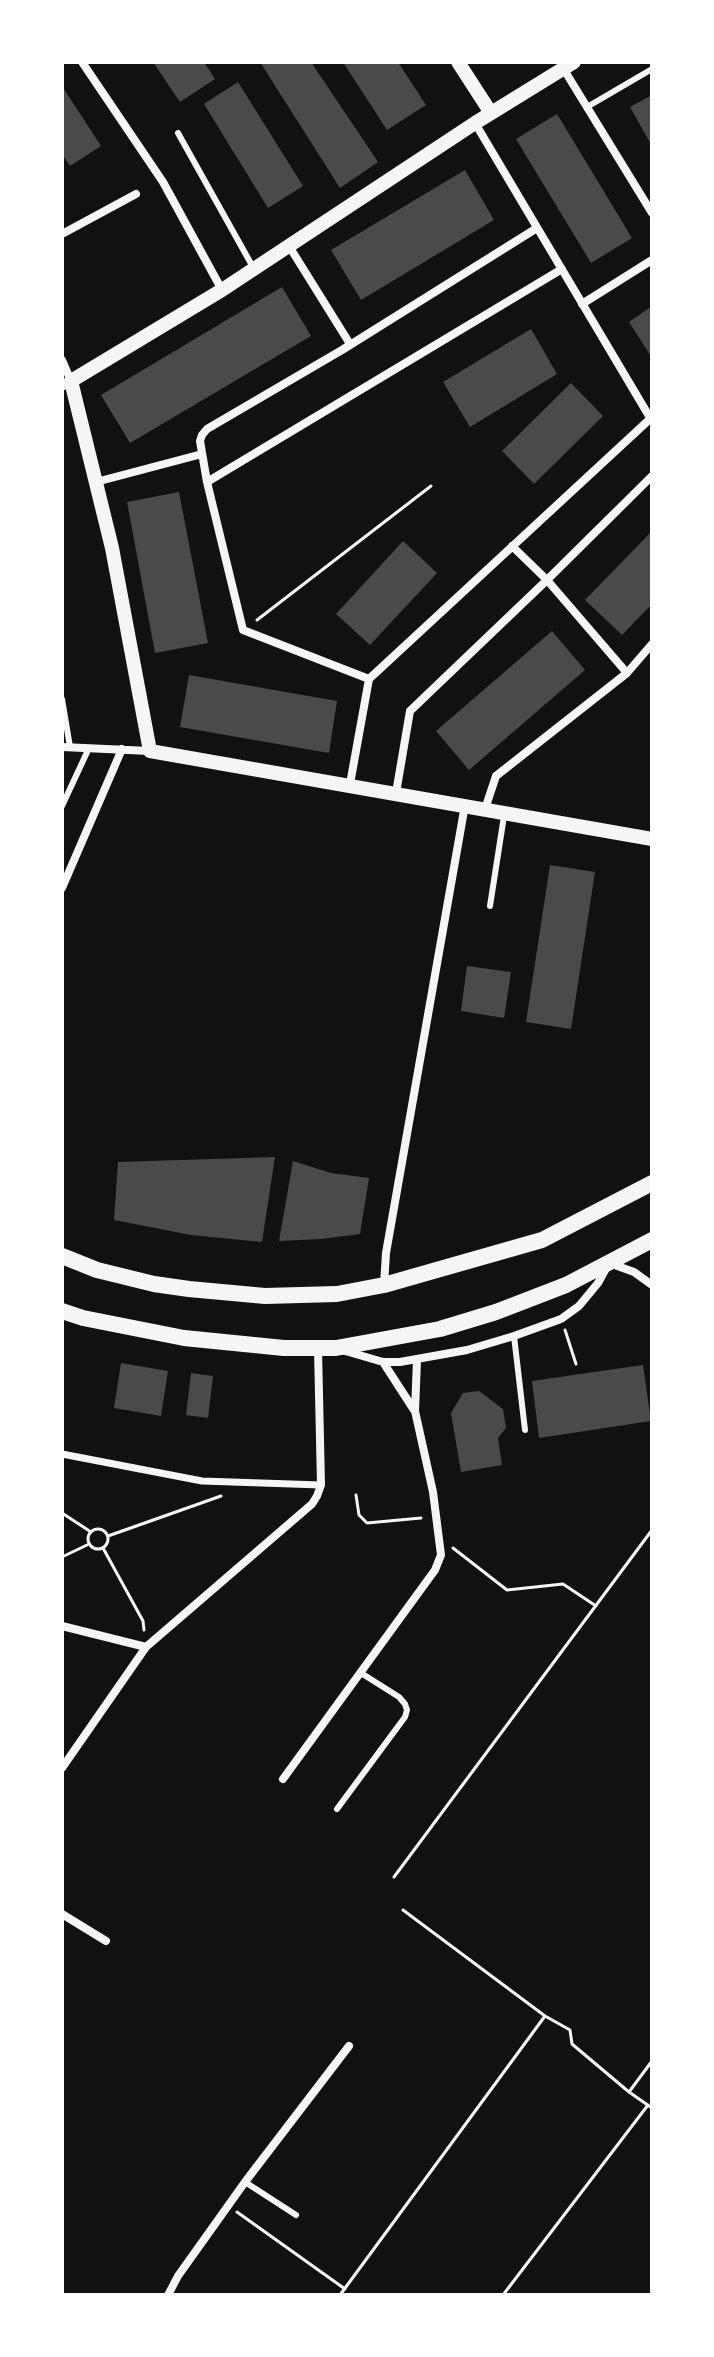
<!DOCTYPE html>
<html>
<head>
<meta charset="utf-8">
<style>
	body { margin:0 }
	#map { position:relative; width:714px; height:2357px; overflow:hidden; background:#111; font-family:Overpass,sans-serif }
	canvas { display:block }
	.frame { position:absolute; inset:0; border:64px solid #fff; pointer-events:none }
</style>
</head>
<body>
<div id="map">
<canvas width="714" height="2357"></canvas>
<div class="frame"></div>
</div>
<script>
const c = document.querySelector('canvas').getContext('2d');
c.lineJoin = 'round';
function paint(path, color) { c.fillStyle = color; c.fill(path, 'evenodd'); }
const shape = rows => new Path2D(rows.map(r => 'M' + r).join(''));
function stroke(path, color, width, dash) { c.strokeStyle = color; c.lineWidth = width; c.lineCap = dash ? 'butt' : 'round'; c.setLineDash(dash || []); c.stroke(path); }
const building = shape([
	[153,62,204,62,215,79,180,102],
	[260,62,311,62,378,162,340,188],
	[343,62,398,62,426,105,387,130],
	[238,82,303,186,268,208,204,104],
	[62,86,101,146,70,166,62,154],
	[652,95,652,146,630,107],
	[557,114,632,238,591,263,516,139],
	[465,170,494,220,361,300,331,250],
	[282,287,311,336,130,443,101,395],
	[652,306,652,358,629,322],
	[531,329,557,374,470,427,443,382],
	[571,383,603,416,534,484,502,451],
	[179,492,208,643,155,653,127,502],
	[652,531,652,604,622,635,585,600],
	[403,541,437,573,370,645,336,614],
	[552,631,585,670,469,770,436,731],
	[189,675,337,701,329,753,180,727],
	[550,865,595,872,571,1029,526,1022],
	[467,966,511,972,504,1018,461,1011],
	[275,1157,262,1242,191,1235,114,1220,118,1162],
	[293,1161,331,1173,369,1178,360,1234,321,1239,279,1241],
	[121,1363,168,1371,161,1416,114,1408],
	[643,1365,651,1421,539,1438,532,1381],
	[191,1373,213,1376,208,1418,186,1415],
	[479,1391,503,1409,506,1428,498,1438,502,1465,461,1472,451,1413,463,1393]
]);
const path = shape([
	[257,620,431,486],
	[565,1330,576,1364],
	[356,1495,359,1515,367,1523,421,1518],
	[62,1513,91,1532],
	'88 1539a10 10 0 1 1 20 0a10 10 0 1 1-20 0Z',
	[108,1536,221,1496],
	[103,1548,143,1621,144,1630],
	[453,1548,507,1590,563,1584,596,1606],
	[62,1557,87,1545],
	[394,1877,652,1530],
	[403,1910,545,2016,570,2030,572,2044,629,2092,652,2108],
	[629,2092,652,2061],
	[237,2212,345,2289],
	[340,2295,545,2016],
	[503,2295,648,2105]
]);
const service = shape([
	[587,107,652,69],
	[178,133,254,269],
	[62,699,70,747],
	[62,806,89,748],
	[490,906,504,816],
	[514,1336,525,1430],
	[337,1809,405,1717,407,1710,405,1704,399,1697,361,1673],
	[245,2182,296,2215]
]);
const pedestrian = shape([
	[62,1454,202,1481,321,1485]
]);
const minor = shape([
	[82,62,163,182,222,290],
	[563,68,652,213],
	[475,123,652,421],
	[537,228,342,350,207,429,202,435,200,441,207,482,243,630,369,679,650,419],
	[62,234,136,194],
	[289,246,350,344],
	[582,304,652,260],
	[62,360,71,381,62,387],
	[96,482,202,454],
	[207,482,562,269],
	[512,546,547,580,627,673],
	[62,747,150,751],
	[350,784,369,679],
	[396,793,410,711,547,580,652,476],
	[485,809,496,776,627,673,652,644],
	[62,888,122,749],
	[384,1285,386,1253,465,805],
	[342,1350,383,1362,400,1362,467,1350,514,1336,561,1319,579,1306,598,1283,609,1263,634,1272,652,1285],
	[383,1362,414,1410],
	[62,1626,146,1647],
	[62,1768,146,1647,312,1504,317,1496,321,1485,318,1349],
	[283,1779,435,1570,441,1555,433,1492,415,1411,417,1360],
	[62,1914,106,1941],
	[168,2295,178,2276,245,2182,349,2046]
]);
const tertiary = shape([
	[458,62,491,113],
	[574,62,475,123,222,290,71,381,112,548,150,751,652,839]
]);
const secondary = shape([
	[62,1256,97,1270,154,1284,189,1289,265,1296,337,1294,384,1285,542,1240,652,1183],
	[62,1311,83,1318,184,1338,284,1348,336,1348,440,1329,496,1312,566,1285,652,1240]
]);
paint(building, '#4a4a4a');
stroke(path, '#f5f5f5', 3);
stroke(service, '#f5f5f5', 6);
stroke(pedestrian, '#f5f5f5', 7);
stroke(minor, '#f5f5f5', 8);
stroke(tertiary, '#f5f5f5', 14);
stroke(secondary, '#f5f5f5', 16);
</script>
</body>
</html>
